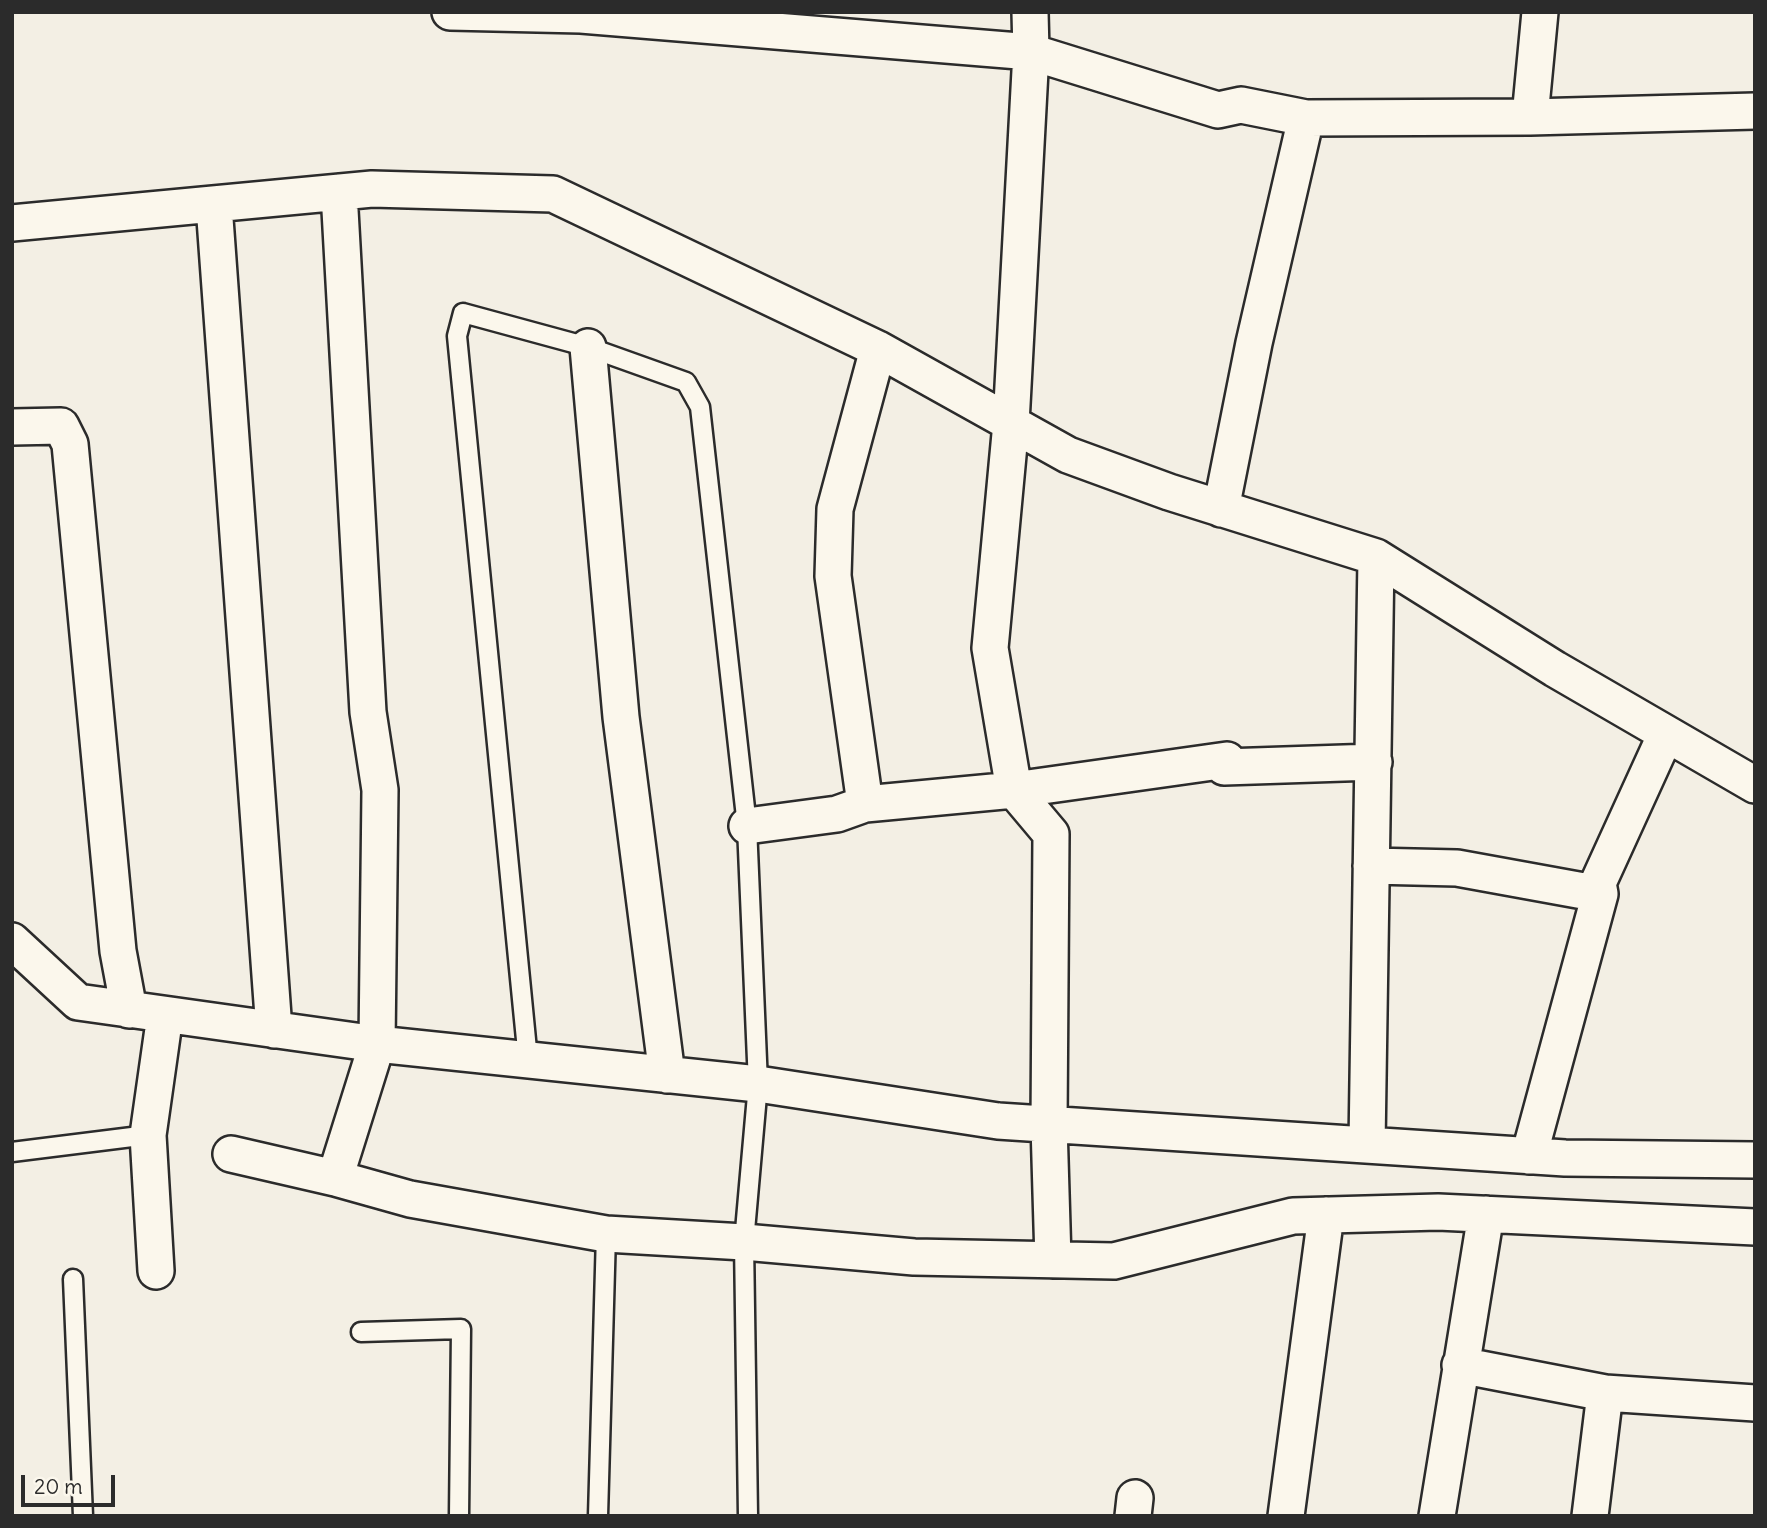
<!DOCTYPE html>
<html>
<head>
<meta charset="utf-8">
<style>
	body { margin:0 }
	#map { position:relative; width:1767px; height:1528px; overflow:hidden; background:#f3efe4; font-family:Delius,sans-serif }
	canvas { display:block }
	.frame { position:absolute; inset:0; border:14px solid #2b2b2b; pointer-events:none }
	.scale { position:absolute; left:21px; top:1475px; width:94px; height:32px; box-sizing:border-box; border:4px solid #2b2b2b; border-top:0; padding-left:9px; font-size:21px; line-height:24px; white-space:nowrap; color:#2b2b2b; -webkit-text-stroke:5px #fbf7ec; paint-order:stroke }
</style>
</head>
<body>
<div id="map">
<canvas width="1767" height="1528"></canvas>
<div class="frame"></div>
<div class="scale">20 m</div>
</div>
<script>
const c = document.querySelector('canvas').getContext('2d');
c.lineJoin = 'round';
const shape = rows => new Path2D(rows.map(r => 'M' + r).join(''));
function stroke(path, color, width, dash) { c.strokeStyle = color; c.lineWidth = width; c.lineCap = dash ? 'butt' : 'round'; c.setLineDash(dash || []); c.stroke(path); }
const lane = shape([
	[528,1060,457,336,463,313,588,347,686,382,700,407,747,826,758,1084,744,1242,748,1516],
	[12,1152,148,1135],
	[73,1279,83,1516],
	[361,1332,461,1329,459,1516],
	[598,1516,606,1234]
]);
const street = shape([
	[450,12,581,15,1031,52,1030,12],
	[1530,117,1540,12],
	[339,192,368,712,380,790,377,1044,335,1178,410,1199,606,1234,744,1242,914,1257,1114,1261,1293,1216,1438,1212,1755,1227],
	[214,205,274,1030],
	[12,223,372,189,553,194,878,349,1068,455,1169,492,1376,557,1555,669,1755,785],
	[588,347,621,717,667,1075],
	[12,427,61,426,70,444,118,951,129,1010],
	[1221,509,1254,343,1306,118],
	[865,804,833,576,835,509,878,349],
	[747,826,837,814,865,804,1014,790,1227,760,1224,767,1374,762],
	[1371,866,1457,868,1600,894],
	[12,941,78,1002,377,1044,758,1084,998,1121,1565,1158,1755,1160],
	[1367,1145,1376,557],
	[231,1154,335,1178],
	[1529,1156,1600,894,1598,883,1666,734],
	[1053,1260,1049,1125,1051,834,1014,790,990,648,1011,423,1031,52,1218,110,1241,105,1306,118,1530,117,1755,111],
	[156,1271,148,1135,165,1015],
	[1460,1365,1605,1393,1755,1403],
	[1133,1516,1135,1498],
	[1286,1516,1326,1215],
	[1437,1516,1486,1214],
	[1590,1516,1605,1393]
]);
stroke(lane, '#2b2b2b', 23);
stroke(street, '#2b2b2b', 40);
stroke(lane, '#fbf7ec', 18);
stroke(street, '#fbf7ec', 35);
</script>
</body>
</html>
